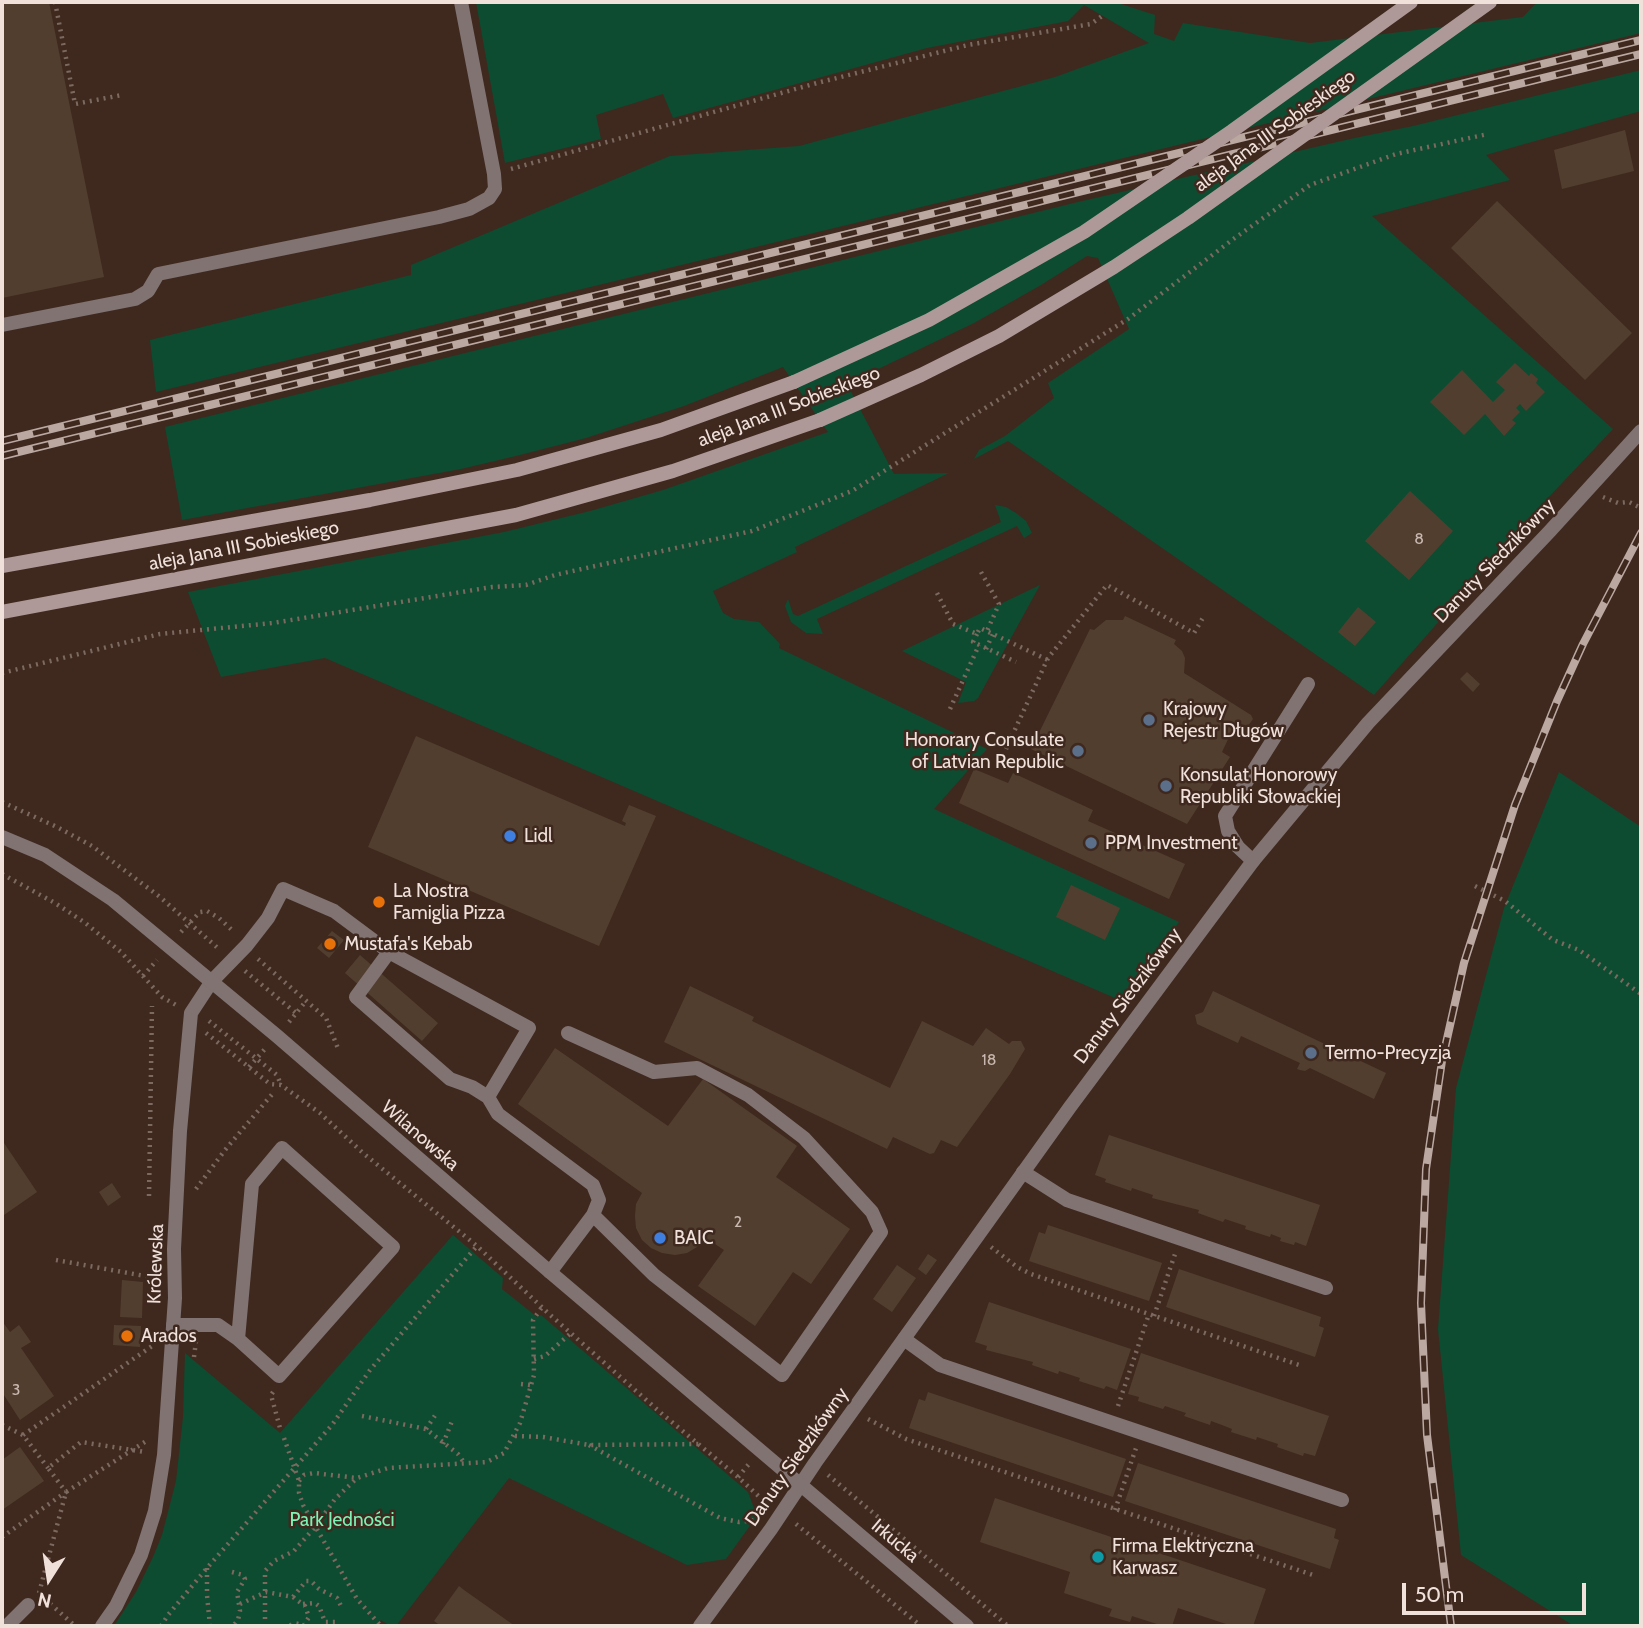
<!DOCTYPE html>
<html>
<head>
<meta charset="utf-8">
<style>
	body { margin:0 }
	#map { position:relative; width:1643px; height:1628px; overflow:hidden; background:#3f291f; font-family:Cabin,sans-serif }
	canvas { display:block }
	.frame { position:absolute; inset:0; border:4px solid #f0e1db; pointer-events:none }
	.north { position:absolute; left:14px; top:1544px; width:70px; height:70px; -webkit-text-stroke:5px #3f291f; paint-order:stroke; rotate:192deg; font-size:19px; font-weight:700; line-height:28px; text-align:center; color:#f0e1db }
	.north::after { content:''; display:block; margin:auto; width:24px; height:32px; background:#f0e1db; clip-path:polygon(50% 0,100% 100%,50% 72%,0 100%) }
	.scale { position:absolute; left:1402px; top:1583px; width:184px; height:32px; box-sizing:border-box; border:4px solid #f0e1db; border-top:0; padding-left:9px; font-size:21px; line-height:24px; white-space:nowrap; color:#f0e1db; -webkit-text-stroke:5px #3f291f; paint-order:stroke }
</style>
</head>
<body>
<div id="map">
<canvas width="1643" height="1628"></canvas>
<div class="frame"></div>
<div class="north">N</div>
<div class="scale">50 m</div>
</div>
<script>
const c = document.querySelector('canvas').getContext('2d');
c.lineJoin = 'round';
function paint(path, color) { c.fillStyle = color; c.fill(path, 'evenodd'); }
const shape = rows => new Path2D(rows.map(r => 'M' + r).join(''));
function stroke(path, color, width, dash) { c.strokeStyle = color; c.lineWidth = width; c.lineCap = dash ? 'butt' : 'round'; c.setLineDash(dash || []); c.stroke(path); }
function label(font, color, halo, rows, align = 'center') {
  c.font = font + ' Cabin,sans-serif'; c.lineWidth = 5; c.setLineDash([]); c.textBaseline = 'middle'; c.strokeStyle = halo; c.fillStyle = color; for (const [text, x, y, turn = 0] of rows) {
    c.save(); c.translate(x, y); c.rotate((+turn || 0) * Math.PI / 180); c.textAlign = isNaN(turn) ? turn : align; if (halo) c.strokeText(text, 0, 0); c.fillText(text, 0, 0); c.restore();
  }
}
const green = shape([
	[476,2,1115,2,1155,15,1154,34,1174,41,1183,23,1310,43,1523,17,1537,2,1641,2,1641,33,156,392,150,340,411,275,411,265,670,156,799,146,1055,77,1149,43,1084,5,1068,21,927,48,673,118,663,94,596,115,601,139,505,163],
	[1641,70,1641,111,1486,155,1510,180,1372,216,1613,429,1545,501,1374,695,1008,441,974,459,979,450,1005,436,1054,398,1048,383,1129,329,1098,258,1087,256,1041,285,974,323,847,384,894,474,949,473,795,547,797,552,713,591,723,613,734,619,759,622,780,644,779,648,987,749,934,809,1179,922,1122,1001,325,658,221,677,188,592,504,532,590,511,663,490,828,432,783,367,684,406,586,438,520,455,461,469,182,520,165,427,1078,202,1350,139,1413,126],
	[995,505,1006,507,1016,513,1026,521,1032,533,1024,538,1017,526,817,619,823,634,806,633,791,622,785,606,788,599,793,614,798,616,1001,522],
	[1040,585,978,698,974,701,958,703,966,682,902,651],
	[1559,772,1641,827,1641,1626,1574,1626,1461,1555,1438,1329,1456,1088,1504,908],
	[453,1235,503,1278,502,1289,537,1317,541,1315,748,1492,757,1516,726,1559,687,1565,509,1478,396,1626,390,1626,381,1620,375,1626,114,1626,136,1592,153,1557,162,1535,176,1481,183,1417,185,1353,280,1433]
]);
const building = shape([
	[2,2,49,2,104,277,2,298],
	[1625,130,1634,171,1562,189,1554,150],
	[1497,201,1632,333,1585,380,1451,248],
	[1515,363,1529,376,1531,373,1538,379,1536,383,1545,392,1526,411,1520,404,1516,408,1520,412,1512,420,1516,423,1504,436,1485,414,1464,435,1430,402,1462,370,1493,402,1505,390,1496,382],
	[1410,491,1453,531,1409,580,1365,541],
	[1358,607,1376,622,1355,646,1338,632],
	[1125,616,1176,640,1174,644,1182,651,1185,658,1184,673,1251,715,1253,719,1248,726,1232,731,1222,752,1230,757,1187,824,1031,749,1090,629,1094,630,1106,620,1123,620],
	[1467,672,1480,684,1473,692,1460,679],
	[416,736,625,826,626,823,622,821,629,805,656,816,599,946,368,847],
	[974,769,1008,783,1013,773,1093,810,1088,821,1185,864,1169,899,959,803],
	[1071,885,1120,908,1105,940,1056,917],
	[332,931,344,940,329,958,317,948],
	[360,955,438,1023,422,1041,345,973],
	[690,986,754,1017,752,1021,890,1088,922,1021,973,1046,986,1028,1009,1044,1012,1041,1021,1041,1025,1049,1010,1074,957,1147,941,1140,934,1153,930,1154,893,1137,887,1149,664,1042],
	[1213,991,1386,1073,1374,1099,1310,1068,1305,1071,1300,1070,1297,1069,1300,1063,1241,1036,1238,1043,1197,1024,1195,1015,1203,1012],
	[555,1048,668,1126,703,1079,797,1146,776,1177,850,1229,811,1284,793,1272,755,1326,698,1286,724,1250,706,1238,697,1247,687,1253,675,1255,662,1253,651,1248,642,1240,636,1228,635,1216,636,1204,642,1193,518,1104],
	[1109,1135,1320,1205,1306,1246,1295,1242,1294,1245,1280,1241,1281,1238,1271,1234,1270,1237,1245,1229,1246,1226,1225,1219,1223,1222,1198,1213,1199,1210,1152,1198,1153,1195,1132,1188,1131,1191,1105,1182,1106,1179,1095,1175],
	[2,1140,37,1192,4,1215,2,1212],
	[112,1183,121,1197,108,1206,99,1192],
	[1048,1225,1162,1263,1149,1301,1029,1261,1039,1232,1045,1234],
	[928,1254,937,1260,926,1275,918,1269],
	[897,1265,916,1278,892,1312,873,1299],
	[1179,1269,1321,1317,1319,1326,1324,1328,1315,1357,1166,1307],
	[122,1280,143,1282,142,1318,120,1317],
	[989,1302,1131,1349,1117,1390,1106,1386,1104,1389,1079,1381,1080,1378,1059,1371,1058,1374,1032,1365,1033,1362,986,1350,987,1346,975,1342],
	[2,1321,10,1332,19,1325,31,1342,21,1348,54,1396,20,1420,2,1392],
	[114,1325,141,1326,140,1347,113,1345],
	[1141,1353,1329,1416,1315,1456,1304,1453,1303,1456,1277,1447,1278,1444,1257,1437,1256,1440,1231,1432,1232,1429,1222,1425,1211,1421,1210,1425,1184,1416,1186,1413,1165,1406,1163,1409,1138,1401,1139,1397,1128,1394],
	[928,1392,1126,1459,1113,1497,909,1428,919,1399,925,1401],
	[20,1447,44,1481,2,1510,2,1460],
	[1138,1463,1336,1529,1334,1538,1339,1540,1330,1569,1125,1501],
	[995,1498,1266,1589,1253,1626,1232,1626,1178,1608,1172,1626,1163,1626,1132,1616,1130,1622,1109,1616,1112,1609,1064,1593,1070,1572,980,1542],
	[459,1586,464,1590,515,1626,441,1626,434,1621]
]);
const path = shape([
	[55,2,75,104,122,95],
	[511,169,817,83,968,45,1091,24,1102,16],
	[1603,497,1618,503,1629,502,1641,508],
	[981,572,999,604,987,631],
	[937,593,953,624,977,634,980,628,1048,660],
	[977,634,973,642,1016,662],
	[986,649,993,634],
	[2,673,160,634,273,623,492,587,526,585,555,575,752,531,852,491,1128,319,1232,240,1310,185,1396,154,1488,134],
	[950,709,979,645],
	[1006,749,1048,658,1107,585,1194,633,1204,616],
	[2,802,57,827,92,846,160,897,220,950],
	[2,874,55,903,84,922,121,952,162,997,176,1005],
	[1475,886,1505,901,1553,940,1579,950,1641,994],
	[181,932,200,912,207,911,219,918,233,931],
	[258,959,326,1018,339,1051],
	[245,971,296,1013],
	[143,976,157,960],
	[209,1021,277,1075,281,1085],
	[289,1022,306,1001],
	[206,1033,270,1084,281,1085,320,1113,363,1153,477,1246,548,1313,661,1413,738,1477,766,1503],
	[249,1067,265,1049],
	[196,1189,225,1150,274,1092],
	[149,1196,152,1006],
	[991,1247,1017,1267,1031,1274,1302,1366],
	[56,1260,156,1278],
	[1154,1316,1175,1254],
	[194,1357,196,1341],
	[534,1359,545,1356,571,1333],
	[521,1384,531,1385],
	[273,1392,271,1395,280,1428],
	[1118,1406,1149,1314],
	[362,1416,426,1429,458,1454,463,1461],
	[868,1419,906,1439,1316,1576],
	[2,1425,23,1435,48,1468],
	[426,1429,436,1414],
	[23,1435,155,1344],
	[515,1436,543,1437,589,1445,701,1444],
	[284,1438,299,1481,299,1493,303,1505,357,1599,381,1626],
	[443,1444,452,1421],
	[589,1445,720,1518,739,1522,755,1520],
	[828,1475,1008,1626],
	[738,1477,749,1464],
	[299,1481,304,1475,314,1473,357,1478],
	[1115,1510,1136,1448],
	[796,1524,921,1626],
	[2,1537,66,1492,48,1468,81,1442,145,1452],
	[207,1568,207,1595,210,1626],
	[232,1572,243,1575,245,1579,237,1592,240,1611,238,1620,233,1626],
	[39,1593,66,1492,148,1440],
	[293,1597,306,1581,311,1581,319,1589,337,1598,341,1606],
	[45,1599,75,1626],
	[240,1604,266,1592,293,1597,305,1606,309,1617,304,1625,294,1623,289,1626],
	[303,1604,315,1603,319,1606,325,1622,337,1622],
	[161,1626,168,1615,207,1568,332,1425,370,1370,477,1246],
	[265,1626,265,1571,274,1561,294,1551,316,1526,335,1499,357,1478,388,1468,487,1462,504,1453,520,1423,534,1375,533,1320,542,1307]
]);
const service = shape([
	[2,325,135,299,148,291,158,274,439,217,469,209,489,198,495,189,494,174,461,2],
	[1253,861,1238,847,1228,831,1225,816,1308,684],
	[212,981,247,945,268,918,283,889,334,911,389,952],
	[568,1033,654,1072,697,1068,748,1095,804,1138,872,1212,881,1232,782,1375,654,1275,593,1215],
	[488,1097,472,1087,450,1079,356,997,389,952,529,1028,488,1097,498,1114,593,1185,599,1200,593,1215,550,1272],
	[1023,1172,1067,1200,1326,1288],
	[173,1325,218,1325,238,1339,252,1184,282,1148,393,1247,279,1376,238,1339],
	[904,1339,940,1365,1342,1500],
	[7,1626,28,1605]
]);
const minor = shape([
	[102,1626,116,1606,141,1555,155,1511,164,1455,175,1298,174,1249,180,1131,191,1013,212,981],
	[700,1626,771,1529,815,1463,1070,1107,1253,861,1368,723,1550,531,1641,431]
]);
const tertiary = shape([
	[2,837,45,855,113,900,277,1036,550,1272,967,1626]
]);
const secondary = shape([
	[2,566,370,500,517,470,661,430,794,382],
	[2,612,516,515,673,471,820,420]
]);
const rail = shape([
	[2,441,1641,40],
	[2,456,1641,54],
	[1451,1626,1427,1435,1421,1303,1426,1169,1442,1061,1464,963,1515,805,1557,701,1583,644,1641,533]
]);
const secondaryBridge = shape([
	[794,382,929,320,1084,232,1232,131,1411,2],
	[820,420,921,375,999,336,1114,267,1188,218,1490,2]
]);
const markers = [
	[1149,720,7,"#5c6f8a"],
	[1078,751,7,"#5c6f8a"],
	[1166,786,7,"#5c6f8a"],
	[510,836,7,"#3f7fe0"],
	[1091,843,7,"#5c6f8a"],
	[379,902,7,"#e8710a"],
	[330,944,7,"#e8710a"],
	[1311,1053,7,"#5c6f8a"],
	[660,1238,7,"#3f7fe0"],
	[127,1336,7,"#e8710a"],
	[1098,1557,7,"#0f9aa8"]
];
const numberNames = [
	["8",1419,539],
	["18",989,1060],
	["2",738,1222],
	["3",16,1390]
];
const streetNames = [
	["aleja Jana III Sobieskiego",1275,131,-36],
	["aleja Jana III Sobieskiego",789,407,-21],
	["aleja Jana III Sobieskiego",244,546,-11],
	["Danuty Siedzikówny",1495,561,-46],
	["Danuty Siedzikówny",1128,996,-53],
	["Wilanowska",420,1136,41],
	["Królewska",156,1264,-88],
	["Danuty Siedzikówny",797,1457,-55],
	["Irkucka",895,1541,40]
];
const poiNames = [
	["Krajowy",1163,709],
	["Rejestr Długów",1163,731],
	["Honorary Consulate",1064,740,"right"],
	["of Latvian Republic",1064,762,"right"],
	["Konsulat Honorowy",1180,775],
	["Republiki Słowackiej",1180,797],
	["Lidl",524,836],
	["PPM Investment",1105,843],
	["La Nostra",393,891],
	["Famiglia Pizza",393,913],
	["Mustafa's Kebab",344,944],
	["Termo-Precyzja",1325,1053],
	["BAIC",674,1238],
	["Arados",141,1336],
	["Firma Elektryczna",1112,1546],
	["Karwasz",1112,1568]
];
const parkNames = [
	["Park Jedności",342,1520]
];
paint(green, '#0d4c30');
paint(building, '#523e2f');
stroke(path, '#7c6960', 4.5, [2, 5]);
stroke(service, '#817372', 14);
stroke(minor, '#817372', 14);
stroke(tertiary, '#817372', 14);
stroke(secondary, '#af9998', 14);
stroke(rail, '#baa8a1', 8);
stroke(rail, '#3f291f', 5, [16]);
stroke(secondaryBridge, '#af9998', 14);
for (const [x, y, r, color] of markers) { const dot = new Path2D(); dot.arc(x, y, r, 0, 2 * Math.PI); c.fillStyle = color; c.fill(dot); stroke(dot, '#3f291f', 2.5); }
label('16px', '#c8b8b0', null, numberNames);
label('19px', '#f0e1db', '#3f291f', streetNames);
label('19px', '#f0e1db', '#3f291f', poiNames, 'left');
label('19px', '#7cf3b5', '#3f291f', parkNames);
</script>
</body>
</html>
